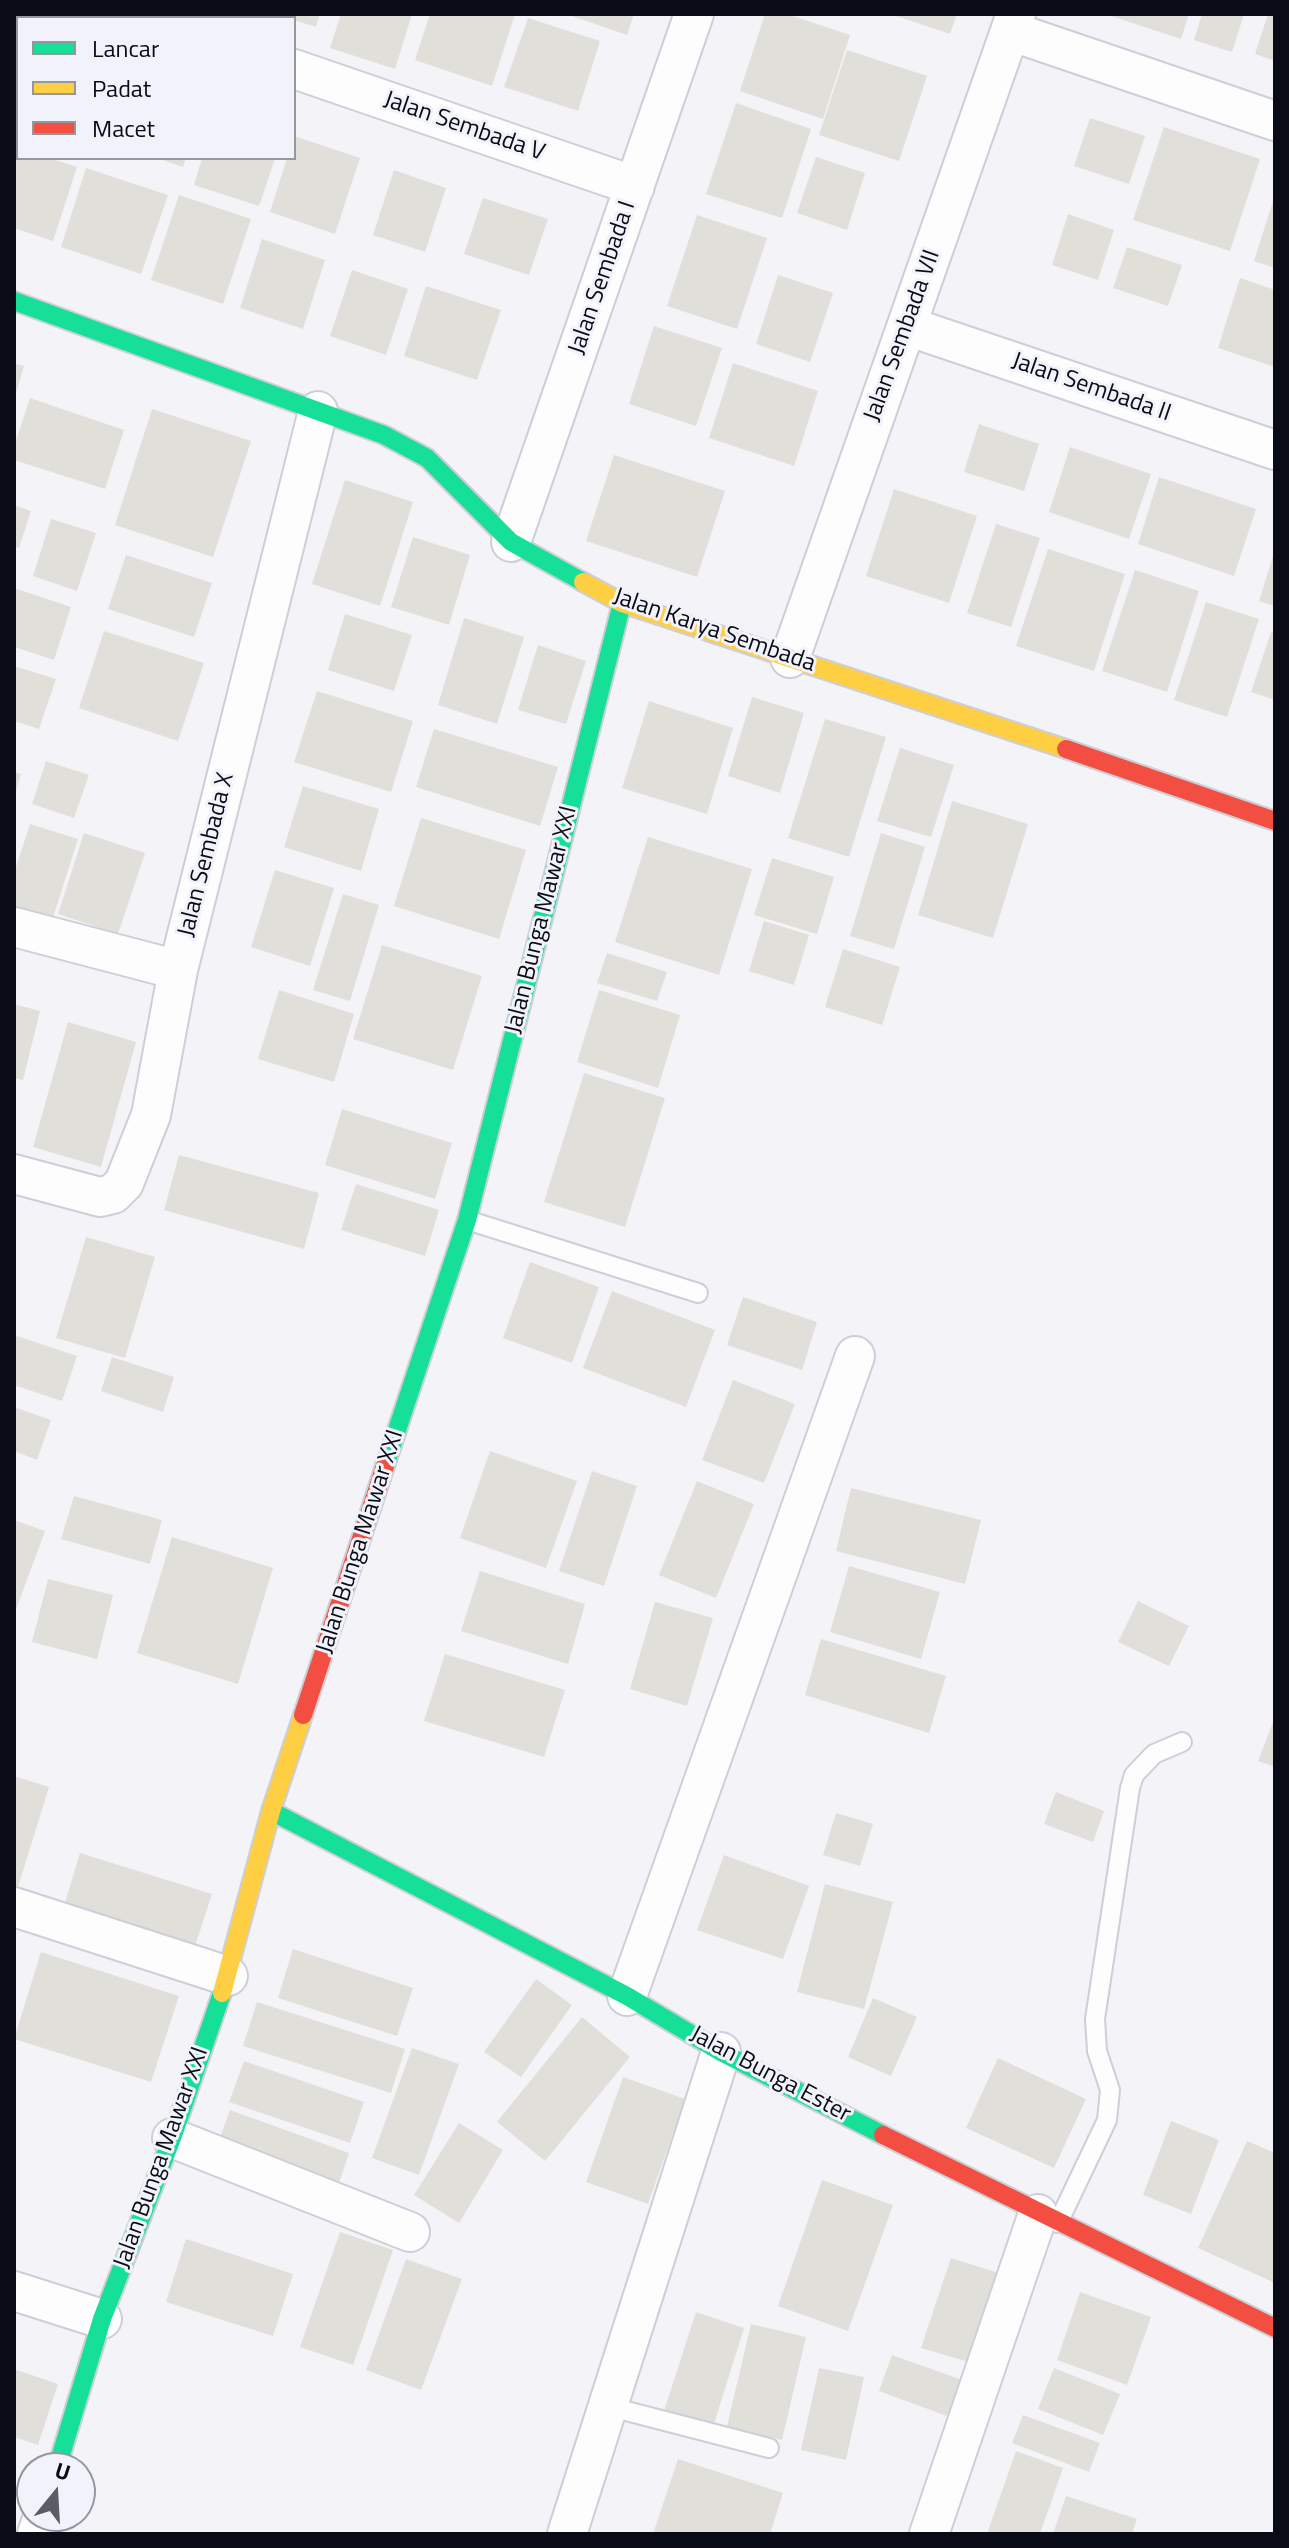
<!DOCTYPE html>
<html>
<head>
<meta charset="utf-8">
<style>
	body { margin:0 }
	#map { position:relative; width:1289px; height:2548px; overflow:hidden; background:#f4f4f8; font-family:"Titillium Web",sans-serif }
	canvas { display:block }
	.frame { position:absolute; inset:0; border:16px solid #090c16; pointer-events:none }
	.legend { position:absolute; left:16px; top:16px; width:280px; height:144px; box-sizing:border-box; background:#f2f3fa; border:2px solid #95979f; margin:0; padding:10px 14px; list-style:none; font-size:24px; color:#090c16 }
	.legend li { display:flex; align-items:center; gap:16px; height:40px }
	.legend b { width:40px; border:2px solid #95979f }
	.north { position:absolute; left:16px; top:2452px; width:80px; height:80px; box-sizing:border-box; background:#f2f3fa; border:2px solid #95979f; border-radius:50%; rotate:18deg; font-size:22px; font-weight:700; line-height:32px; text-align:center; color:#090c16 }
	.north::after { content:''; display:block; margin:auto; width:28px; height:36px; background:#5b5d65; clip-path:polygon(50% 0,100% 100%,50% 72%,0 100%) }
</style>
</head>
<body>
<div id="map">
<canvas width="1289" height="2548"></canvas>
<div class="frame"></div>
<ul class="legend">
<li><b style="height:10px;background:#16e098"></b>Lancar</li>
<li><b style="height:10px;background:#ffcf43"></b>Padat</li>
<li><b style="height:10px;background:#f24e42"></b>Macet</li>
</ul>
<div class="north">U</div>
</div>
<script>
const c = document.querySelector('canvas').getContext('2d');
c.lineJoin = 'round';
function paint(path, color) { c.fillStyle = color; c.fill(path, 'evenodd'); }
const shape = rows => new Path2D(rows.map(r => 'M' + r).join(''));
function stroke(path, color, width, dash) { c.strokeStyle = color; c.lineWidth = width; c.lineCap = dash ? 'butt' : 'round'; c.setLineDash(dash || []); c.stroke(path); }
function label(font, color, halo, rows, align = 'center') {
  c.font = font + ' "Titillium Web",sans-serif'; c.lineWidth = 6; c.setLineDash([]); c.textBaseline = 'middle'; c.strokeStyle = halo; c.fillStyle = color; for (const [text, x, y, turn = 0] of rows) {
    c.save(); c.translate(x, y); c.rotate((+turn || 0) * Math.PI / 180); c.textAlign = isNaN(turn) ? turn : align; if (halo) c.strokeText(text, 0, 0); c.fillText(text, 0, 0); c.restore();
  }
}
const building = shape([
	[320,14,316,27,278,15,278,14],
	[341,14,412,14,395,69,330,48],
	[430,14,515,14,492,86,415,60],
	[566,14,634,14,627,35],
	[765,14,787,14,850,35,823,119,740,91],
	[890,14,957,14,950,34],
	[1105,14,1189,14,1181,39],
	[1202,14,1244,14,1232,52,1194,40],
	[1268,14,1275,14,1275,61,1255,54],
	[528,18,600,41,578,111,504,87],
	[14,39,18,40,15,86,14,86],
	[847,50,927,76,899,161,819,135],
	[736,103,811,129,782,218,706,194],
	[1090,118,1145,136,1129,184,1074,166],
	[1164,127,1260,159,1230,251,1133,220],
	[294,136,360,158,335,234,270,212,287,158,294,158],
	[14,147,18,148,18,158,49,158,77,167,53,241,14,228],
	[816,157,865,173,847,230,797,213],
	[157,158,186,158,183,167],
	[202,158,275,158,259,206,194,185],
	[86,168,168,195,141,274,61,247],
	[394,170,446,188,425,252,373,235],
	[179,195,251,219,223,304,151,280],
	[483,198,548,219,529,275,464,254],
	[1274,198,1275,198,1275,268,1254,261],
	[1068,214,1114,230,1098,280,1052,265],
	[697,215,767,238,737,329,667,306],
	[262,239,325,260,303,329,240,308],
	[1127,247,1182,265,1168,306,1113,288],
	[352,270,408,289,386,355,330,336],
	[778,275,833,293,810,362,756,344],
	[1240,278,1275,290,1275,367,1218,348],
	[426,286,501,310,477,380,404,356],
	[654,326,722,348,696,426,629,404],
	[14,363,24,366,15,397,14,397],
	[733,363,818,391,794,466,709,438],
	[30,398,124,430,105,489,14,460,14,447],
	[152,409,251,441,213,557,115,525],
	[979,424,1039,444,1024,491,964,472],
	[1070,447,1151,474,1129,539,1049,512],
	[614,455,725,491,697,577,586,541],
	[1159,477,1256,509,1234,576,1138,544],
	[345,480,413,502,380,606,312,584],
	[894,489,977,516,949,603,866,576],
	[14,505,31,511,19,548,14,547],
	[51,519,96,533,77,591,33,576],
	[996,524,1040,538,1011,627,967,613],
	[413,537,470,555,449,625,391,607],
	[1048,549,1125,574,1094,671,1016,646],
	[1274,553,1275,553,1275,606,1259,601],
	[126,555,212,583,194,637,108,609],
	[1135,570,1199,591,1167,692,1102,671],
	[14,588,71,607,54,660,14,647],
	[1206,602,1259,619,1227,717,1174,700],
	[345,614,412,635,394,691,328,670],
	[464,618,524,637,497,724,438,705],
	[104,631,204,663,178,741,79,708],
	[1271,632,1275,633,1275,700,1251,692],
	[538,645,586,661,566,724,518,710],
	[14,666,56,679,39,729,14,721],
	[317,691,413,721,391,792,294,762],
	[752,697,804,713,780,793,728,776],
	[649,701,733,728,707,814,622,788],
	[825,719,886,737,849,857,788,838],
	[434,729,558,767,540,826,416,787],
	[900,748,954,765,931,837,877,821],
	[46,761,89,775,74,818,32,804],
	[14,772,21,774,15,795,14,794],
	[303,786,379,809,361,871,284,847],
	[952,801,1028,824,993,938,918,915],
	[421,818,526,850,499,939,394,906],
	[30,824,78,839,52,921,14,909,14,873],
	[84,833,145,853,118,934,58,914],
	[881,833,925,847,894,949,850,936],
	[648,837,752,869,719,975,615,942],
	[772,858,834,877,817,934,754,915],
	[275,870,334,888,310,966,251,947],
	[343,894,379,905,350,1001,313,990],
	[764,921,809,935,794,985,749,971],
	[382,945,482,976,453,1070,353,1039],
	[843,949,900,967,882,1025,825,1007],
	[607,953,667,972,657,1001,597,983],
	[279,990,354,1014,334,1082,258,1059],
	[599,990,680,1015,658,1088,577,1062],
	[14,1004,40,1011,23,1080,14,1078],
	[68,1022,136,1042,101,1167,33,1147],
	[584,1073,665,1098,625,1227,544,1202],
	[342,1109,452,1143,435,1199,325,1165],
	[179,1155,319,1193,304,1249,164,1210],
	[356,1184,439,1210,425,1256,341,1230],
	[86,1237,155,1257,125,1358,56,1338],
	[530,1262,599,1287,572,1363,503,1338],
	[612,1291,715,1330,686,1407,583,1368],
	[743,1297,817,1322,802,1370,727,1345],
	[14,1335,77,1356,62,1401,14,1385],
	[112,1357,174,1377,163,1412,101,1391],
	[733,1380,795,1404,764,1483,702,1460],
	[14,1407,51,1420,37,1460,14,1451],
	[490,1451,577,1481,546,1568,460,1538],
	[592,1471,637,1486,604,1586,559,1571],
	[697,1481,754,1504,716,1598,659,1575],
	[851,1488,981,1520,965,1584,836,1551],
	[74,1496,162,1520,150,1564,61,1539],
	[14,1520,45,1531,14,1615],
	[172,1537,273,1568,238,1684,137,1653],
	[849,1566,940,1592,921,1659,830,1632],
	[480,1571,585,1604,568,1664,461,1631],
	[48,1579,113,1595,97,1659,32,1642],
	[1138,1601,1189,1626,1169,1666,1118,1642],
	[655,1602,713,1618,687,1706,630,1689],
	[821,1639,946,1676,929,1733,805,1695],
	[445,1654,565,1690,544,1757,424,1721],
	[1275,1717,1275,1767,1258,1761],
	[14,1776,49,1787,18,1887,14,1885],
	[1056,1792,1104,1811,1093,1842,1044,1824],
	[836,1813,873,1824,860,1866,823,1855],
	[80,1853,212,1894,195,1946,64,1906],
	[724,1855,809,1886,783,1959,697,1930],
	[825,1884,893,1902,864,2009,797,1992],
	[293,1949,413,1988,397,2036,278,1998],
	[41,1952,179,1996,151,2082,14,2039],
	[536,1979,572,2005,521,2077,484,2052],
	[873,1998,917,2017,891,2076,848,2057],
	[257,2002,405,2049,391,2093,243,2046],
	[582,2017,630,2057,545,2161,497,2122],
	[412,2048,459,2064,419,2175,372,2158],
	[998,2058,1086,2099,1054,2168,966,2128],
	[244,2061,364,2102,350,2143,229,2102],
	[623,2077,685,2099,648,2204,586,2182],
	[230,2110,349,2153,338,2186,218,2143],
	[1171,2121,1219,2140,1191,2214,1143,2195],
	[459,2123,503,2150,459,2223,414,2195],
	[1247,2141,1275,2153,1275,2283,1198,2248],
	[822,2180,893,2205,848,2331,778,2306],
	[340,2232,393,2250,353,2365,300,2347],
	[186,2239,293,2274,273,2336,166,2302],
	[951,2258,999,2273,972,2363,921,2348],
	[406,2259,462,2279,421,2390,366,2370],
	[1080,2292,1151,2317,1127,2385,1057,2360],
	[696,2312,744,2328,713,2427,664,2411],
	[751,2324,806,2337,782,2440,727,2426],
	[892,2355,968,2382,955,2419,879,2391],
	[819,2368,864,2377,846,2460,801,2450],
	[1054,2368,1120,2394,1103,2435,1038,2409],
	[14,2369,58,2384,38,2445,14,2437],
	[1023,2415,1100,2443,1089,2472,1012,2443],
	[1016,2451,1063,2468,1040,2534,987,2534],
	[678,2459,783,2493,770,2534,653,2534],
	[1066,2496,1137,2519,1132,2534,1053,2534]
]);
const lane = shape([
	[467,1220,698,1293],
	[1058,2223,1107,2120,1110,2090,1097,2051,1095,2019,1130,1788,1134,1775,1154,1754,1182,1742],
	[607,2406,769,2448]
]);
const street = shape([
	[134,14,145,18],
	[1010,31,1275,121],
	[294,69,635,186],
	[907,326,1275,450],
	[511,542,694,14],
	[790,658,1016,14],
	[14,927,178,970],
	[14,1174,100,1197,113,1194,124,1183,151,1115,178,970,318,411],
	[14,1907,228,1976],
	[627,1996,855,1356],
	[172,2138,410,2232],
	[14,2291,102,2319],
	[37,2534,43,2516],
	[567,2534,721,2052],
	[929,2534,1038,2214]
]);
const fast = shape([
	[14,301,384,435,427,458,511,542,583,582],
	[385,1466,467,1220,622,603],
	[271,1811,627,1996,721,2052,883,2135],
	[57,2468,102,2319,172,2138,222,1993]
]);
const slow = shape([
	[583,582,622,603,1066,749],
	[222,1993,271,1811,303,1715]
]);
const jam = shape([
	[1066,749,1275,821],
	[303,1715,385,1466],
	[883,2135,1275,2328]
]);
const streetNames = [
	["Jalan Sembada V",464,127,19],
	["Jalan Sembada I",603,278,-71],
	["Jalan Sembada VII",903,336,-70],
	["Jalan Sembada II",1091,388,19],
	["Jalan Karya Sembada",714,631,19],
	["Jalan Sembada X",207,855,-76],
	["Jalan Bunga Mawar XXI",542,920,-76],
	["Jalan Bunga Mawar XXI",361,1542,-72],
	["Jalan Bunga Ester",770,2075,28],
	["Jalan Bunga Mawar XXI",162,2158,-70]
];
paint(building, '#e1dfda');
stroke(lane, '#cdcfd8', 22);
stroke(street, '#cdcfd8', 42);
stroke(fast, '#cdcfd8', 22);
stroke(slow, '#cdcfd8', 22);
stroke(jam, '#cdcfd8', 22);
stroke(lane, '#fdfdfe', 18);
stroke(street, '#fdfdfe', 38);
stroke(fast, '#16e098', 18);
stroke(slow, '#ffcf43', 18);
stroke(jam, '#f24e42', 18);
label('24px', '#090c16', '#f2f3fa', streetNames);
</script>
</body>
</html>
